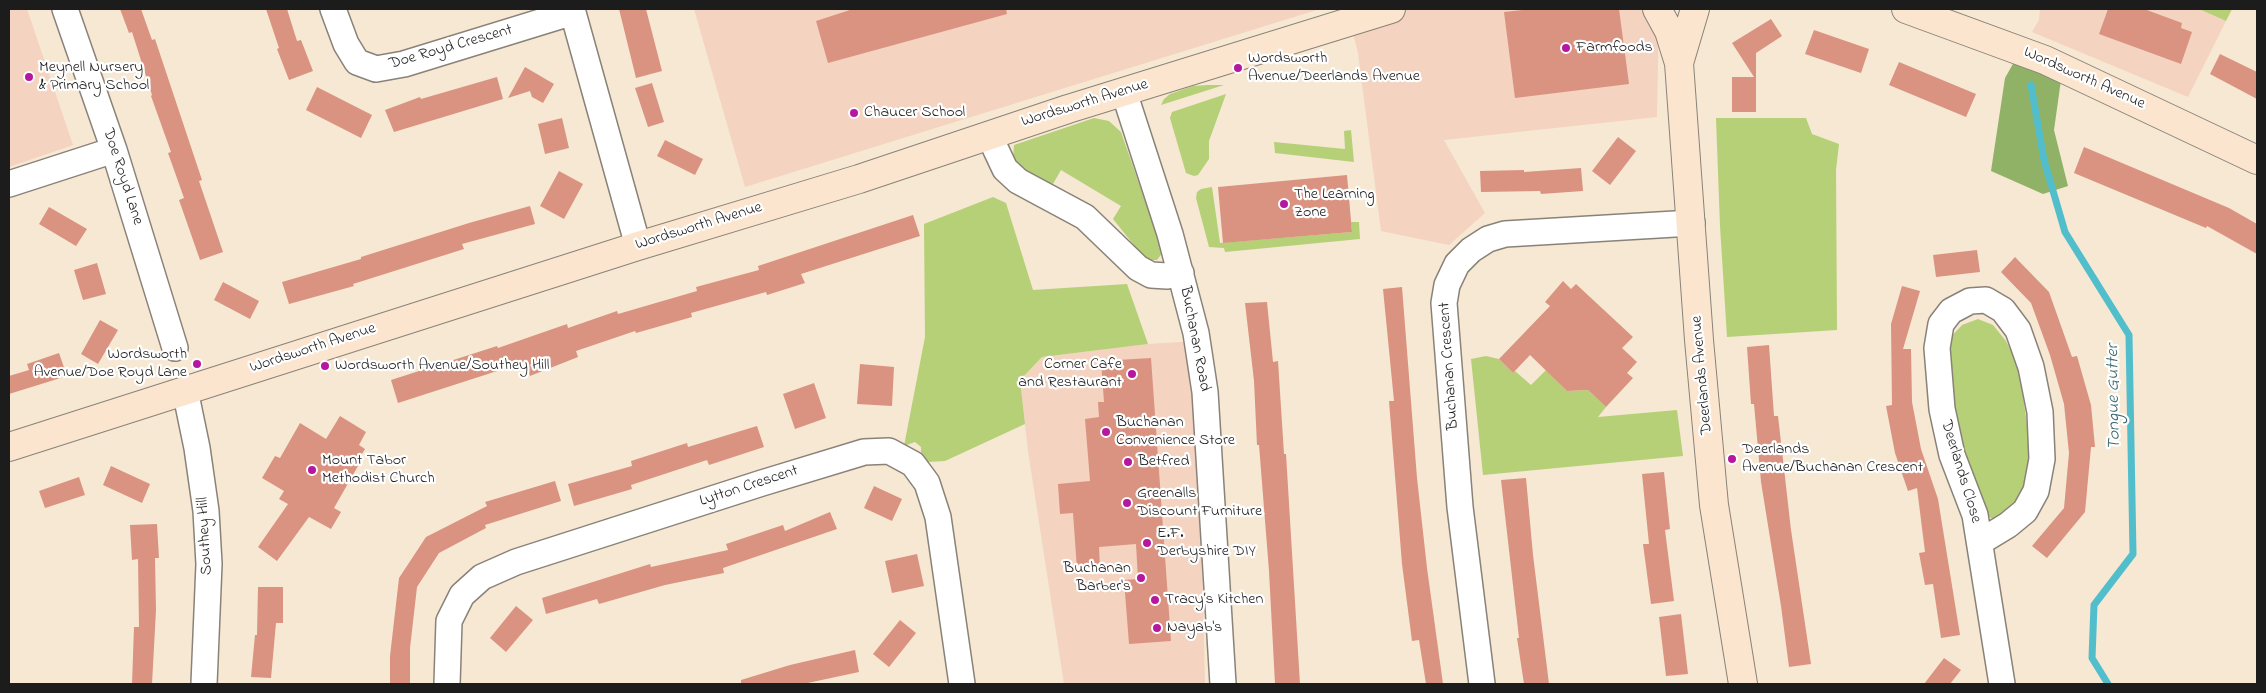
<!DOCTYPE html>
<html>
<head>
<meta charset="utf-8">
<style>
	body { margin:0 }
	#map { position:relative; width:2266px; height:693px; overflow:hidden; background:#f6e8d3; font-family:"Indie Flower",sans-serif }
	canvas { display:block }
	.frame { position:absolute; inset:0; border:10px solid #1c1c1c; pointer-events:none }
</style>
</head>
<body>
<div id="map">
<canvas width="2266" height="693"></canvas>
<div class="frame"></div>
</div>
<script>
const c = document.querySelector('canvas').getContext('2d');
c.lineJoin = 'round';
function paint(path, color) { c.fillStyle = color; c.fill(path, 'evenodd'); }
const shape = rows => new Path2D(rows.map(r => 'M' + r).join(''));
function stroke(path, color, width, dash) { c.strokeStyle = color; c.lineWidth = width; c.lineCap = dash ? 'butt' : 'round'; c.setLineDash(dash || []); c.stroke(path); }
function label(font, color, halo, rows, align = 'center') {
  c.font = font + ' "Indie Flower",sans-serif'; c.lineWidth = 4.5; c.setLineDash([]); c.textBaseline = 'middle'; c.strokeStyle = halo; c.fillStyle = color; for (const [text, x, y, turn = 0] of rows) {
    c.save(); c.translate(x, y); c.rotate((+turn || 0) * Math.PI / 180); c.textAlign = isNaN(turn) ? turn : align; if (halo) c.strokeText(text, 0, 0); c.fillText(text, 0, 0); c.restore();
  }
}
const built = shape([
	[9,9,27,9,73,145,9,167],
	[694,9,1320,9,745,187],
	[1347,9,1659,9,1657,117,1444,140,1485,213,1449,245,1381,231,1358,53],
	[2040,9,2199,9,2226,21,2188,97,2032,32,2039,20],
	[1197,341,1205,684,1064,684,1028,451,1020,380,1042,357,1148,344]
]);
const green = shape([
	[2199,9,2232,9,2226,21],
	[1208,85,1224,85,1161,105,1164,99,1170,94,1193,86],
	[1226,94,1209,141,1209,159,1198,175,1194,176,1186,173,1170,118,1172,112],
	[1094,118,1109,121,1121,132,1163,252,1157,260,1146,260,1113,219,1121,206,1061,170,1053,184,1027,174,1013,159,1014,145],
	[1716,118,1806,118,1812,134,1839,144,1836,170,1837,330,1727,337,1720,226],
	[1351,130,1354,162,1275,153,1274,142,1345,149,1344,131],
	[1212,187,1220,243,1352,232,1351,222,1359,222,1360,239,1225,252,1224,248,1209,247,1196,198,1197,192,1201,189],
	[993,197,1006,203,1033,290,1127,284,1148,344,1042,357,1020,380,1025,424,945,461,927,462,921,455,921,447,915,442,904,446,925,337,924,224],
	[1978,319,1993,325,2006,341,2017,363,2021,381,2030,446,2026,485,2015,507,1994,520,1988,516,1953,429,1949,339,1962,325],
	[1486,356,1499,359,1513,373,1515,371,1531,385,1546,370,1567,391,1588,390,1606,407,1598,417,1677,410,1683,456,1483,475,1471,359]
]);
const forest = shape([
	[2014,62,2061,80,2054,130,2068,186,2043,194,1991,171,2005,78]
]);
const stream = shape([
	[2031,85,2044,160,2065,232,2129,335,2133,554,2094,605,2092,658,2108,684]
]);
const building = shape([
	[120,9,141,9,152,40,155,39,202,180,199,181,223,252,200,260,179,200,184,198,168,153,171,152,151,96,152,95,132,32,129,33],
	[266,9,287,9,297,41,301,40,313,71,289,80,277,49,279,48],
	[619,9,646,9,662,71,636,78],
	[853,9,1006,9,1007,14,828,63,816,21],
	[1532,9,1619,9,1629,84,1515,98,1504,12],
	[2108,9,2144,9,2182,23,2181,28,2192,32,2181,64,2099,34],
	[1771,19,1782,36,1756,53,1756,112,1732,112,1732,77,1754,77,1732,43],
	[1814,30,1869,49,1861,73,1805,54],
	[2220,54,2257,72,2257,99,2210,74],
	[1899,62,1976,94,1966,117,1889,85],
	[525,67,554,84,543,103,532,97,530,91,508,98],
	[497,77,503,99,394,132,385,110,420,97,421,99],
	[652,83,664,122,648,127,635,88],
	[317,87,372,115,361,138,306,110],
	[562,118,569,148,545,154,538,124],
	[1618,137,1636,151,1610,185,1592,171],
	[665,140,703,159,695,175,657,156],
	[2084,147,2229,208,2257,224,2257,254,2207,226,2206,228,2074,173],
	[1581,168,1583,191,1541,194,1540,191,1481,192,1480,171,1524,170,1524,172],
	[559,171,583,184,564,219,540,206],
	[1347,175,1352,232,1223,243,1218,187],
	[530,206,535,224,462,244,464,249,353,284,354,286,289,304,282,282,361,259,361,257,469,223],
	[49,207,87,229,76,246,39,224],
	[913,215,920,236,801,274,805,283,767,295,766,292,691,313,692,317,636,333,635,331,576,351,578,357,530,376,525,362,398,403,391,380,497,346,498,348,567,324,568,328,617,311,618,314,697,291,696,287,759,270,758,266],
	[1977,250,1980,272,1936,277,1933,255],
	[2015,257,2049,292,2072,357,2077,356,2091,405,2095,447,2091,447,2085,512,2047,558,2032,546,2064,508,2069,453,2064,404,2050,355,2031,303,2001,272],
	[97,263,106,294,83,300,74,270],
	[1563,281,1571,289,1576,284,1633,337,1622,348,1637,362,1627,373,1633,378,1606,407,1588,390,1567,391,1530,355,1513,373,1499,359,1550,306,1545,302],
	[223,282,259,301,250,319,214,300],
	[1902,286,1920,291,1903,349,1911,349,1912,402,1921,449,1938,499,1960,635,1941,638,1933,584,1925,585,1919,553,1925,552,1917,488,1908,491,1895,453,1886,406,1892,405,1891,324],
	[1402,287,1417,478,1427,568,1443,684,1426,684,1419,640,1412,641,1402,564,1389,401,1394,401,1383,289],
	[1267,302,1273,362,1278,361,1284,454,1286,454,1300,684,1275,684,1269,571,1259,445,1257,445,1254,381,1245,303],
	[100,320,118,330,98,364,81,354],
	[1769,345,1774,416,1778,416,1791,530,1811,664,1789,667,1781,606,1761,482,1754,404,1751,404,1747,347],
	[59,353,67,376,9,394,9,376,29,370,27,364],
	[1151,358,1171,641,1129,644,1124,580,1138,579,1136,544,1099,547,1100,568,1077,569,1073,513,1060,514,1058,484,1090,481,1085,419,1099,417,1098,402,1104,402,1101,361],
	[860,364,894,367,892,406,857,404],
	[814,383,826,418,795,429,783,394],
	[340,416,366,432,359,445,365,449,356,464,358,466,334,508,341,512,331,529,309,517,277,561,258,547,288,504,279,499,284,491,262,478,275,456,280,458,300,423,326,439],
	[757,426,764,447,709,465,707,460,631,485,632,489,574,506,568,484,632,466,631,461,687,443,688,447],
	[111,466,150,484,142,503,103,485],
	[1664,472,1670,529,1665,530,1674,601,1651,604,1643,544,1649,544,1642,474],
	[79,477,85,495,45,508,39,491],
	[1526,478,1533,555,1549,684,1524,684,1517,638,1519,638,1501,480],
	[555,481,561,501,485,525,486,528,439,553,417,587,410,648,410,684,390,684,390,656,399,578,426,537,487,506,485,502],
	[874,486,902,499,892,521,864,508],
	[830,512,837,529,723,568,724,573,665,585,599,604,597,599,546,614,542,598,650,564,651,567,728,550,726,544,783,525,785,531],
	[157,524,159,558,155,558,156,610,152,684,132,684,134,627,139,627,138,559,132,560,130,525],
	[917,554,924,586,892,593,885,561],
	[258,587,283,587,283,623,276,623,271,678,251,677,255,635,257,635],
	[516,606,533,620,506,652,490,638],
	[1681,614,1688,674,1666,676,1659,617],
	[900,620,916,633,889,667,873,654],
	[855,650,859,672,803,684,741,684,741,680,790,665],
	[1944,658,1961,670,1950,684,1924,684]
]);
const street = shape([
	[65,9,114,150,175,348],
	[333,9,346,44,357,62,376,69,404,64,573,12],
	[572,9,638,246],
	[1124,92,1170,234,1196,333,1205,392,1223,684],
	[989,135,1005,169,1018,181,1085,217,1138,268,1151,275,1167,276,1181,273],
	[9,184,114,150],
	[185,390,197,448,206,511,209,564,204,684],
	[1980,542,2008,525,2025,511,2036,491,2042,459,2040,412,2031,367,2018,330,2003,310,1986,300,1970,301,1951,311,1941,324,1937,348,1942,409,1952,455,1975,515,2002,684],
	[447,684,449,621,462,595,482,577,516,562,762,483,864,452,889,451,913,464,927,483,938,517,962,684],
	[1482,684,1460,507,1444,303,1447,285,1457,264,1471,250,1488,239,1505,234,1692,223]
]);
const secondary = shape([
	[1657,9,1669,31,1679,63,1699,340,1714,505,1743,684],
	[1906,9,2045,60,2257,160],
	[1679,63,1695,9],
	[9,447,638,246,859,179,1068,109,1391,9]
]);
const markers = [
	[1566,48,5,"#b5179e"],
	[1238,68,5,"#b5179e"],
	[29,77,5,"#b5179e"],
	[854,113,5,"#b5179e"],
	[1284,204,5,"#b5179e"],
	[197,364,5,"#b5179e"],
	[325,366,5,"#b5179e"],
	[1132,374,5,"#b5179e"],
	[1106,432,5,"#b5179e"],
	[1732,459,5,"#b5179e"],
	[1128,462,5,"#b5179e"],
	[312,470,5,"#b5179e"],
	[1127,503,5,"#b5179e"],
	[1147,543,5,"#b5179e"],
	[1141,578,5,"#b5179e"],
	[1155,600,5,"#b5179e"],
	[1157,628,5,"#b5179e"]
];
const streetNames = [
	["Doe Royd Crescent",451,48,-16],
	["Wordsworth Avenue",2084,79,24],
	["Wordsworth Avenue",1085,104,-17],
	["Doe Royd Lane",122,177,72],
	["Wordsworth Avenue",699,227,-17],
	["Buchanan Road",1194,339,79],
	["Wordsworth Avenue",313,349,-18],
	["Buchanan Crescent",1450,366,-94],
	["Deerlands Avenue",1703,375,-95],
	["Deerlands Close",1960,472,73],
	["Lytton Crescent",749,487,-18],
	["Southey Hill",206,536,-93]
];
const poiNames = [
	["Farmfoods",1576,48],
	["Wordsworth",1248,59],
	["Avenue/Deerlands Avenue",1248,77],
	["Meynell Nursery",39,68],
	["& Primary School",39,86],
	["Chaucer School",864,113],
	["The Learning",1294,195],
	["Zone",1294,213],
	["Wordsworth",187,355,"right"],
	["Avenue/Doe Royd Lane",187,373,"right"],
	["Corner Cafe",1122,365,"right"],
	["and Restaurant",1122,383,"right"],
	["Wordsworth Avenue/Southey Hill",335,366],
	["Buchanan",1116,423],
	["Convenience Store",1116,441],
	["Deerlands",1742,450],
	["Avenue/Buchanan Crescent",1742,468],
	["Mount Tabor",322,461],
	["Methodist Church",322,479],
	["Betfred",1138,462],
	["Greenalls",1137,494],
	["Discount Furniture",1137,512],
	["E.F.",1157,534],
	["Derbyshire DIY",1157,552],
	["Buchanan",1131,569,"right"],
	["Barber's",1131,587,"right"],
	["Tracy’s Kitchen",1165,600],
	["Nayab's",1167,628]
];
const waterNames = [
	["Tongue Gutter",2115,397,-91]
];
paint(built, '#f4d3c0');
paint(green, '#b5d076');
paint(forest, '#90b267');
stroke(stream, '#52becc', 7);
paint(building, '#da9380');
stroke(street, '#898278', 28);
stroke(secondary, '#898278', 30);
stroke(street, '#fff', 25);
stroke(secondary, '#fce5cf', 28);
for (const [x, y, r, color] of markers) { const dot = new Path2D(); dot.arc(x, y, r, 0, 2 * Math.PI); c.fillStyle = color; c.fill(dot); stroke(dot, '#fff', 2); }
label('16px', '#1c1c1c', '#fff', streetNames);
label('16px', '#1c1c1c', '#fff', poiNames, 'left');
label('italic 18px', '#34656b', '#fff', waterNames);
</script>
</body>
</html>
